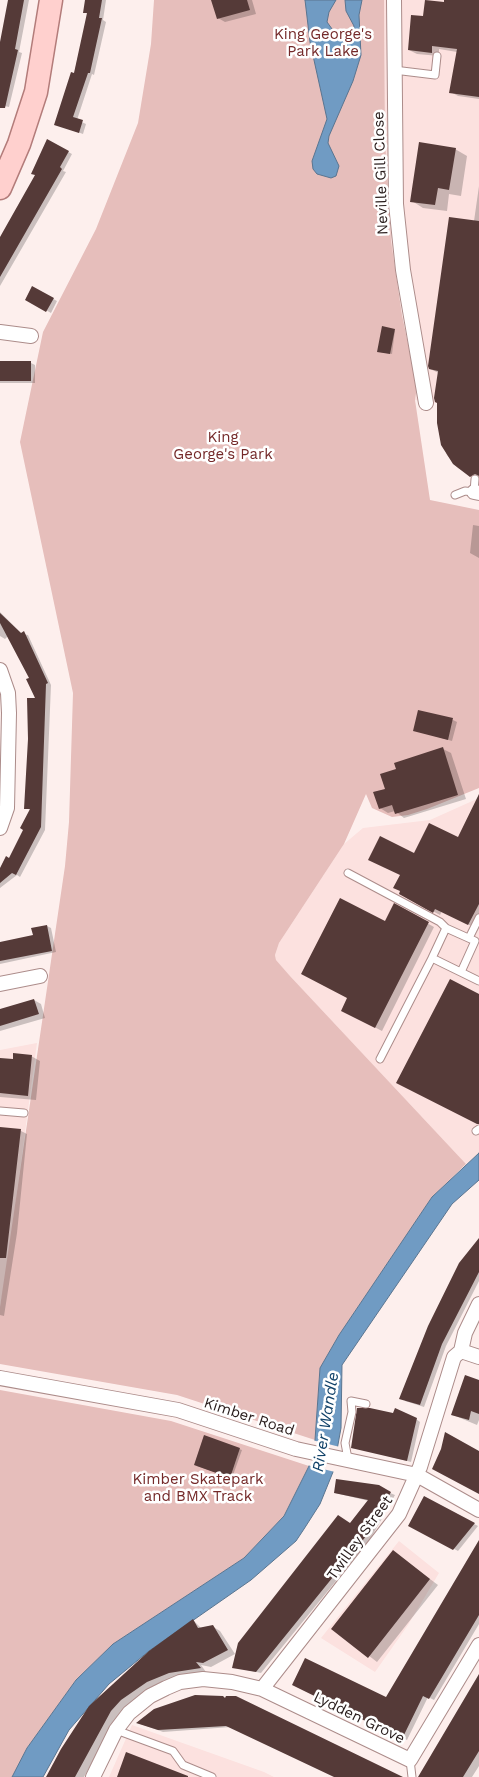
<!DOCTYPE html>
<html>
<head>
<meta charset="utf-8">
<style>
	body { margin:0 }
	canvas { display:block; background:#fdefed }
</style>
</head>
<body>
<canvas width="479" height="1777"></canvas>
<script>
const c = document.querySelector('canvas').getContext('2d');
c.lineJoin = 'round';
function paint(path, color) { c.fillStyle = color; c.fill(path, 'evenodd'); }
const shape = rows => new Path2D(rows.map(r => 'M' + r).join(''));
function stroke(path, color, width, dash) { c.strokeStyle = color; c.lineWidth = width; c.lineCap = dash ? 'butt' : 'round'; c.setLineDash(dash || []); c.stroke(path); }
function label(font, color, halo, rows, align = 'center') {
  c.font = font + ' "Work Sans",sans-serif'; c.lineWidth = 5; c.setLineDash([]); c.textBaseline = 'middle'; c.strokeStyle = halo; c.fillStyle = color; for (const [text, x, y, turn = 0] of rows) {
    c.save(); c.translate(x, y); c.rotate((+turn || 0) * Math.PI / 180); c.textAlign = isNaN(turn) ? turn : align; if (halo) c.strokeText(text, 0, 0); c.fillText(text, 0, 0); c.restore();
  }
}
const built = shape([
	[384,0,479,0,479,409,415,400,417,387,393,262,389,224,385,139],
	[479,798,479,1153,466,1164,290,976,276,960,275,955,279,943,344,844,363,828,430,820],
	[37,1043,5,1281,0,1307,0,1050],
	[399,1541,439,1573,408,1625,375,1672,321,1638],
	[132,1725,264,1772,274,1777,109,1777]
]);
const green = shape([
	[154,0,384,0,385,139,391,241,402,315,417,387,415,400,430,500,479,510,479,788,427,809,408,815,392,817,372,808,366,794,344,844,279,943,275,955,276,960,290,976,466,1164,432,1197,339,1335,320,1368,315,1440,177,1395,0,1364,0,1307,65,866,69,822,73,693,20,442,43,332,96,229,138,123,151,44],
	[0,1390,171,1421,309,1466,284,1516,244,1558,113,1644,76,1680,27,1748,12,1777,0,1777]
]);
const water = shape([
	[305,0,336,0,329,12,327,22,335,33,349,42,352,37,354,26,346,11,345,0,362,0,359,15,361,55,353,81,329,136,328,143,339,166,336,176,331,178,317,174,313,169,312,161,327,119,310,42,305,0],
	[479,1153,479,1180,452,1204,342,1365,341,1428,333,1472,320,1504,304,1529,296,1541,251,1580,149,1651,109,1684,69,1730,43,1777,12,1777,27,1748,76,1680,113,1644,244,1558,284,1516,309,1466,315,1440,320,1368,339,1335,432,1197,479,1153]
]);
const pier = shape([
	[312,1440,340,1447,335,1472,307,1465]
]);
const shadow = shape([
	[9,0,29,0,19,52,22,53,9,107,0,105,0,65],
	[86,0,106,0,103,20,106,22,94,75,92,74,77,120,86,124,83,134,55,124,74,74,88,14,84,12],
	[213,0,252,0,256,14,225,22,218,18],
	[446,0,479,0,479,99,458,96,451,92,457,52,439,49,439,56,417,54,409,50,424,18,445,4],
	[48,141,72,154,63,171,66,172,0,286,0,239,37,175],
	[455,149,467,156,461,196,449,194,447,211,423,208,412,201],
	[479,186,479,480,478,480,458,468,447,455,439,433,439,373,430,369,474,221],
	[33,288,57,301,51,313,26,299],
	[395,330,392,354,380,352],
	[0,362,31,363,35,365,35,383,0,383],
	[473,525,479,526,479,558,470,553],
	[0,612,22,634,28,635,51,685,45,830,20,877,17,875,0,888,0,870,9,859,24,830,31,810,25,808,37,699,31,678,8,636,5,639,0,636],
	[453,720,457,722,452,741,414,730],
	[443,749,451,753,466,799,404,818,395,811,388,813,380,808,386,789],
	[479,813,479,920,475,928,442,911,440,915,400,894,415,855,458,839],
	[394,905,434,927,382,1031,349,1014],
	[47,926,51,928,56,952,0,964,0,943,34,936],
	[34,1000,41,1004,45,1018,0,1031,0,1010],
	[31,1056,40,1061,36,1100,0,1097,0,1060,14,1061],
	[0,1129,21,1131,27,1134,17,1233,4,1316,0,1315],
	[479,1240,479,1281,446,1346,424,1407,405,1401],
	[479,1382,479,1420,477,1425,453,1415],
	[416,1419,420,1422,411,1462,353,1447],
	[205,1437,242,1450,232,1478,197,1466],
	[378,1488,395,1495,371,1538,261,1673,233,1667,369,1501,335,1493],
	[424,1498,478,1526,458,1551,410,1525],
	[479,1542,479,1624,434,1700,428,1697,407,1740,298,1687,387,1699],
	[394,1552,438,1585,377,1662,333,1628],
	[193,1620,202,1629,212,1626,220,1631,235,1654,211,1667,201,1665,206,1672,177,1676,154,1686,128,1704,118,1715,84,1777,47,1777],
	[479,1677,479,1766,472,1777,422,1777],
	[226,1699,400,1777,336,1777,231,1727,163,1732,138,1723]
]);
const building = shape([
	[8,0,24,0,15,49,18,50,5,108,0,108,0,42],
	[85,0,102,0,99,18,102,18,90,73,88,73,73,117,83,120,79,133,54,125,71,72,74,73,87,13,83,13],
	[211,0,247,0,250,10,217,19],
	[425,0,444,2,444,0,479,0,479,97,449,93,457,49,432,46,432,53,408,50,411,15,423,16],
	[47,139,69,151,60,167,62,169,0,277,0,237,35,175,31,174],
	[419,142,456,148,449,190,438,188,435,205,410,202],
	[449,217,479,221,479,476,475,474,470,477,453,464,441,445,437,423,437,403,435,402,434,398,438,371,429,369,428,366],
	[32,286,54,298,46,312,25,300],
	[382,326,395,329,390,354,377,352],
	[0,361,31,361,31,381,0,381],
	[0,613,21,633,24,631,48,683,46,684,41,827,16,875,12,873,0,883,0,868,6,856,9,858,23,830,20,828,30,809,24,809,28,739,27,698,35,698,26,679,29,678,0,623],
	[418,710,453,718,448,740,413,731],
	[443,747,458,795,395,814,392,805,379,809,373,792,385,789,380,774,396,769,394,763],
	[479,794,479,904,468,925,435,909,433,913,399,894,400,891,393,888,400,875,368,860,380,836,414,853,429,823,458,837],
	[340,898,385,921,394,903,429,922,375,1028,341,1011,347,998,301,974],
	[47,925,52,951,0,961,0,942,33,935,31,928],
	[450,979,479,994,479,1124,477,1124,396,1083],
	[34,999,39,1014,0,1026,0,1009],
	[13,1053,32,1055,28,1096,0,1093,0,1058,13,1059],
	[0,1127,21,1129,6,1258,0,1258],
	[479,1238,479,1272,442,1344,420,1405,399,1399,428,1326,459,1263],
	[465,1375,479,1380,479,1414,471,1411,469,1420,451,1415],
	[357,1408,370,1408,393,1413,395,1408,417,1418,407,1461,351,1448],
	[445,1432,479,1451,479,1494,432,1469,441,1449],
	[204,1435,240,1448,230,1478,194,1465],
	[336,1479,379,1485,391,1492,367,1535,256,1672,232,1668,238,1643,338,1515,350,1523,368,1500,334,1493],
	[424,1496,475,1523,453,1550,408,1526],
	[479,1540,479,1615,429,1699,423,1696,402,1739,292,1685,305,1658,386,1697],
	[393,1550,430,1579,368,1658,331,1629],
	[193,1619,198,1628,213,1625,228,1650,203,1663,196,1662,201,1668,169,1673,147,1682,121,1700,111,1711,75,1777,46,1777,61,1749,89,1706,149,1651],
	[479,1674,479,1751,463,1777,418,1777],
	[195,1695,223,1696,225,1698,226,1696,236,1696,403,1777,334,1777,226,1726,158,1730,136,1723,154,1709],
	[126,1752,188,1776,188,1777,117,1777]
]);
const service = shape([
	[394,70,435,75,437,56],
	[455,495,465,491,474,492,475,479],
	[348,873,440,922,446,928],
	[469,938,479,918],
	[461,972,475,941,446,928,432,958,479,981],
	[380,1059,432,958],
	[0,1111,24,1113],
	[476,1131,479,1129],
	[348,1459,345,1443,352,1412,351,1401,366,1404],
	[116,1730,173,1751,183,1765,212,1777],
	[410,1760,412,1777]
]);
const minor = shape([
	[394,0,396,204,403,270,426,403],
	[0,332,31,336],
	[474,492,479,493],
	[0,670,8,693,9,713,7,808,0,828],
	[0,984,40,976],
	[461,1351,465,1333,479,1304],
	[461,1351,479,1357],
	[0,1378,178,1410,296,1449,417,1475,479,1510],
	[262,1689,399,1514,420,1467,454,1357,461,1351],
	[93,1777,116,1730,129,1713,150,1696,166,1688,180,1682,203,1679,232,1682,262,1689,410,1760,479,1645]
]);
const primary = shape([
	[0,188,19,144,36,92,51,0]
]);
const parkNames = [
	["King George's",323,35],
	["Park Lake",323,52],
	["King",223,438],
	["George's Park",223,455],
	["Kimber Skatepark",198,1480],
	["and BMX Track",198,1497]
];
const streetNames = [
	["Neville Gill Close",381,173,-92],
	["Kimber Road",249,1417,18],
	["Twilley Street",360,1538,-54],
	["Lydden Grove",359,1718,26]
];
const waterNames = [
	["River Wandle",326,1422,-81]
];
paint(built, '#fce1df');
paint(green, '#e6bebb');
paint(water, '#709bc3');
stroke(water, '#5a7590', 1);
paint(pier, '#fdefed');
paint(shadow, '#0003');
paint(building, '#553a38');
stroke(service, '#ac8c8a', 9);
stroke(minor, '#ac8c8a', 16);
stroke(primary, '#b37c7a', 25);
stroke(service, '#fff', 7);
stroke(minor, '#fff', 14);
stroke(primary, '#ffd0ce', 22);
label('15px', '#742929', '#fff', parkNames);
label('15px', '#271b1a', '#fff', streetNames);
label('italic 16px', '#114269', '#fff', waterNames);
</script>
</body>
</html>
